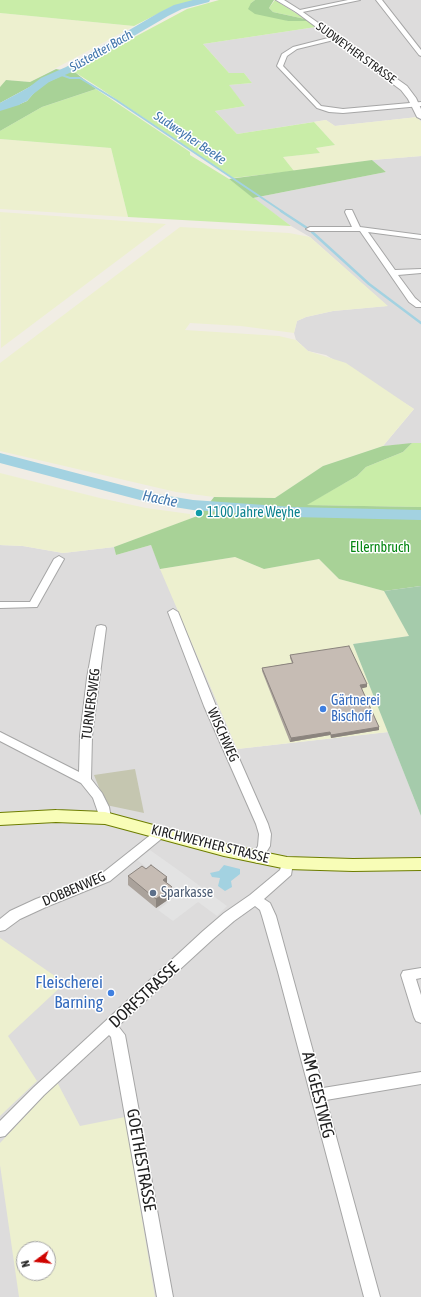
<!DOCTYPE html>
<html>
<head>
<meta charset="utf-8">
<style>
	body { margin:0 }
	#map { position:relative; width:421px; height:1297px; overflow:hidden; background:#f1ede5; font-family:"Asap Condensed",sans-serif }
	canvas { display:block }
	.north { position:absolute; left:16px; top:1241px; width:40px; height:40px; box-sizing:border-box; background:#fff; border:1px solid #a5a5a5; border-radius:50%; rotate:255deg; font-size:11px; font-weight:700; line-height:16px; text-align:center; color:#1f1f1f }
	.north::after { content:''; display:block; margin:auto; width:14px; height:18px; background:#cf0400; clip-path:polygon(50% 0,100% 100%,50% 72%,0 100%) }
</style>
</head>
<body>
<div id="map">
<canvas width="421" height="1297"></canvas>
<div class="north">N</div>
</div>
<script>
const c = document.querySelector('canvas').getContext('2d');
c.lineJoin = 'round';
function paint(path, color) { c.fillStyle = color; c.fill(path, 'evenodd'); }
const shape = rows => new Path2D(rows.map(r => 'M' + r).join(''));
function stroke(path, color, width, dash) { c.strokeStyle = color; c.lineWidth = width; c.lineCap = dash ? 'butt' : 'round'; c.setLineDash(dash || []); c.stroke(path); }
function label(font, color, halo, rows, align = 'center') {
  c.font = font + ' "Asap Condensed",sans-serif'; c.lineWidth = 3; c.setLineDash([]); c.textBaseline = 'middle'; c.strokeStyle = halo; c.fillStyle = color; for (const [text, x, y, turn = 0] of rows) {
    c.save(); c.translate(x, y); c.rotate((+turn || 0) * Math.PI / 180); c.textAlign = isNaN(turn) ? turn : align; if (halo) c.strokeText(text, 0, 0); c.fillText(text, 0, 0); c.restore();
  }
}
const residential = shape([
	[274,0,421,0,421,122,418,117,335,126,326,120,237,134,215,111,245,106,228,85,252,83,244,73,229,73,203,44,316,27,305,19],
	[421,156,421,443,383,446,414,409,326,355,308,351,296,340,294,333,297,321,306,317,333,311,387,306,310,237,291,226,253,198,386,172,372,160],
	[0,545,23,546,63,553,114,547,116,555,151,545,237,749,388,732,421,816,421,1297,0,1297],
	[24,1249,48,1249,48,1273,24,1273]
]);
const construction = shape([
	[135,769,144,813,106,805,94,775]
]);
const farmland = shape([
	[0,13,134,26,30,82,6,80,0,87],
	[418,117,421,122,421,156,372,160,294,171,283,157,320,153,316,148,335,145,314,122,326,120,335,126],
	[0,139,111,148,128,217,0,209],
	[0,212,166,224,1,348],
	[180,227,289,233,310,237,388,306,333,311,306,317,297,321,294,333,241,326,190,323,185,330,279,336,296,340,308,351,346,363,414,409,383,446,323,466,275,498,214,497,176,492,0,451,0,363],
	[0,473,100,498,146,508,190,514,190,519,114,547,63,553,23,546,0,545],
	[235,557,264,569,319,559,339,579,384,591,410,636,353,644,388,732,237,749,160,569],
	[0,938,65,983,8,1036,37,1081,0,1116],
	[57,1082,80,1126,125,1117,155,1297,19,1297,0,1165,0,1143],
	[24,1249,48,1249,48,1273,24,1273]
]);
const grass = shape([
	[0,0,198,0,171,7,134,26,0,13],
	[219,0,255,0,251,3,288,21,309,21,316,27,203,44,229,73,244,73,252,83,229,85,245,106,215,111,237,134,314,122,335,145,316,148,320,153,283,157,294,171,233,178,101,89,76,73,69,72,187,9],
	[275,0,305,19,273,12,269,8],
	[96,89,190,152,190,155,229,179,291,226,128,217,111,148,0,139,0,131,42,107],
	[412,443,421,443,421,507,306,505,357,476,366,467,403,452]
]);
const forest = shape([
	[255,0,274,0,269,8,273,12,305,19,309,21,288,21,255,14,248,9,251,3],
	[56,69,61,70,0,103,0,87,6,80,30,82],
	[69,72,76,73,96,89,42,107,0,131,0,110,20,104,27,101,40,86],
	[372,160,386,172,253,198,229,179],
	[412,443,403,452,366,467,357,476,307,505,421,507,421,586,384,591,339,579,319,559,264,569,235,557,160,569,151,545,116,555,114,547,200,515,214,497,275,498,323,466,383,446]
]);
const cemetery = shape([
	[421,586,421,816,353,644,409,636,384,591]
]);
const parking = shape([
	[150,850,181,872,227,906,217,916,198,902,173,921,158,910,180,893,137,860]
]);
const water = shape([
	[61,70,69,72,40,86,27,101,20,104,0,110,0,103],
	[224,865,240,869,240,874,231,881,232,887,225,891,218,886,220,878,212,877,210,873,219,871]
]);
const streamFar1 = shape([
	[59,74,70,78,80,78,116,100,283,212]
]);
const stream = shape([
	[281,211,307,228],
	[312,232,369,284,421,323]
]);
const river = shape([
	[193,0,210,0,209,2,182,9,168,16,74,71,49,82,19,105,0,111,0,104,11,101,41,78,66,67,160,12,174,5,193,0],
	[0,453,156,494,193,500,293,507,421,510,421,520,293,517,193,510,155,504,0,463,0,453]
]);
const minor = shape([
	[348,0,360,0,298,13,295,11,348,0],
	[376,0,382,0,421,50,421,56,419,55,376,0],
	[336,36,339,38,338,39,297,49,287,56,283,66,321,106,343,109,421,102,421,106,343,113,329,112,317,108,277,66,282,54,293,47,336,36],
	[346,210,352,210,360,227,421,235,421,239,368,232,395,270,421,269,421,273,398,275,415,298,421,303,421,307,416,307,409,302,360,231,310,231,306,229,310,227,352,227,345,212,346,210],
	[59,556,64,559,37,607,0,608,0,602,30,602,54,559,59,556],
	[173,609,178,612,216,706,268,824,271,834,270,846,261,861,257,863,253,861,251,858,258,846,259,834,256,824,204,706,168,612,173,609],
	[101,625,105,626,106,628,92,736,91,779,102,793,109,807,111,818,109,821,105,822,101,821,93,798,81,783,0,741,0,732,79,772,80,736,87,678,96,628,97,626,101,625],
	[162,827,166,829,168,832,166,835,110,881,46,907,20,919,5,930,0,931,0,919,10,911,36,899,100,875,158,829,162,827],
	[287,858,291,860,293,863,291,875,264,899,270,903,276,916,323,1088,421,1072,421,1084,326,1100,380,1297,364,1297,278,972,262,916,260,910,255,906,234,921,213,939,118,1026,125,1035,173,1297,157,1297,111,1037,109,1035,44,1095,5,1136,0,1137,0,1121,34,1087,203,931,224,913,250,895,280,870,283,860,287,858],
	[421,968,421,978,416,979,421,995,421,1023,416,1021,414,1017,401,975,403,971,421,968]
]);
const tertiary = shape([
	[276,0,284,0,300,10,407,86,416,98,421,109,421,119,417,117,408,99,401,90,296,12,276,0]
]);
const secondary = shape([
	[56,810,105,812,224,844,287,857,353,859,421,858,421,870,353,871,287,869,224,856,105,824,56,822,0,825,0,813,56,810]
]);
const wall = shape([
	[290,655,367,684,367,687,361,688,379,727,379,730,331,738,330,735,290,742,262,671,262,668,292,663,290,658],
	[128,876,167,877,167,883,172,887,172,897,156,908,128,885]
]);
const shadedWall = shape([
	[367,684,367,687,360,689,360,685],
	[379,727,379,730,331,738,331,735],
	[330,732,330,735,290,742,291,738],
	[167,877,167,887,163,880],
	[172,887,172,897,156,908,156,899]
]);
const building = shape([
	[349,646,367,684,360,685,379,727,331,735,330,732,291,738,262,668,293,663,290,655,349,646],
	[151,865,167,877,163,880,172,887,156,899,128,876,142,866,146,869,151,865]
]);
const markers = [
	[199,513,4,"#0f9aa8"],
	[323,709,4,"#3f7fe0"],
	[153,893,4,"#5c6f8a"],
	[111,993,4,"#3f7fe0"]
];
const farStreetnames = [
	["SUDWEYHER STRASSE",356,53,36]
];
const farWaternames = [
	["Süstedter Bach",101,51,-30],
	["Sudweyher Beeke",190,138,34]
];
const cultureNames = [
	["1100 Jahre Weyhe",207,513]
];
const parkNames = [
	["Ellernbruch",380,548]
];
const shopNames = [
	["Gärtnerei",331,701],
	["Bischoff",331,717]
];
const streetNames = [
	["TURNERSWEG",91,704,-83],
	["WISCHWEG",223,735,66],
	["KIRCHWEYHER STRASSE",210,844,14],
	["DOBBENWEG",74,889,-23]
];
const serviceNames = [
	["Sparkasse",161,893]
];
const waterNames = [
	["Hache",160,499,12]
];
const nearShopnames = [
	["Fleischerei",103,983],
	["Barning",103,1003]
];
const nearStreetnames = [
	["DORFSTRASSE",144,995,-43],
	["AM GEESTWEG",318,1095,76],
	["GOETHESTRASSE",141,1160,80]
];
paint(residential, '#dddcdc');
paint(construction, '#c5c6b0');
paint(farmland, '#edf0cf');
paint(grass, '#c9eda8');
paint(forest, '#a8d297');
paint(cemetery, '#a5cbab');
paint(parking, '#e3e3e3');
paint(water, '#a3d2e1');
stroke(streamFar1, '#a3d2e1', 2);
stroke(stream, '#a3d2e1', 2.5);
paint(river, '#a3d2e1');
stroke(minor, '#a6a6a6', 2);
stroke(tertiary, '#a6a6a6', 2);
stroke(secondary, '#6d7d00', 2);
paint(minor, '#fff');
paint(tertiary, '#fff');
paint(secondary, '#f8fdb7');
paint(wall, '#aaa29b');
paint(shadedWall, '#8b847e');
paint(building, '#c6bcb4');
stroke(building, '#8b847e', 1);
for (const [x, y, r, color] of markers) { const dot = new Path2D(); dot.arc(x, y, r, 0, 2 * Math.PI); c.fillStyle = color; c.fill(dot); stroke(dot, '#fff', 1.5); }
label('12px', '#1f1f1f', '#fff', farStreetnames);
label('italic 13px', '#4276ad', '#fff', farWaternames);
label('14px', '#0d838f', '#fff', cultureNames, 'left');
label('14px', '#058612', '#fff', parkNames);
label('14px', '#366cbe', '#fff', shopNames, 'left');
label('14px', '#1f1f1f', '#fff', streetNames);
label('14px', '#4e5e75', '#fff', serviceNames, 'left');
label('italic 15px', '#4276ad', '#fff', waterNames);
label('17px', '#366cbe', '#fff', nearShopnames, 'right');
label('17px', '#1f1f1f', '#fff', nearStreetnames);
</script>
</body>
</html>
